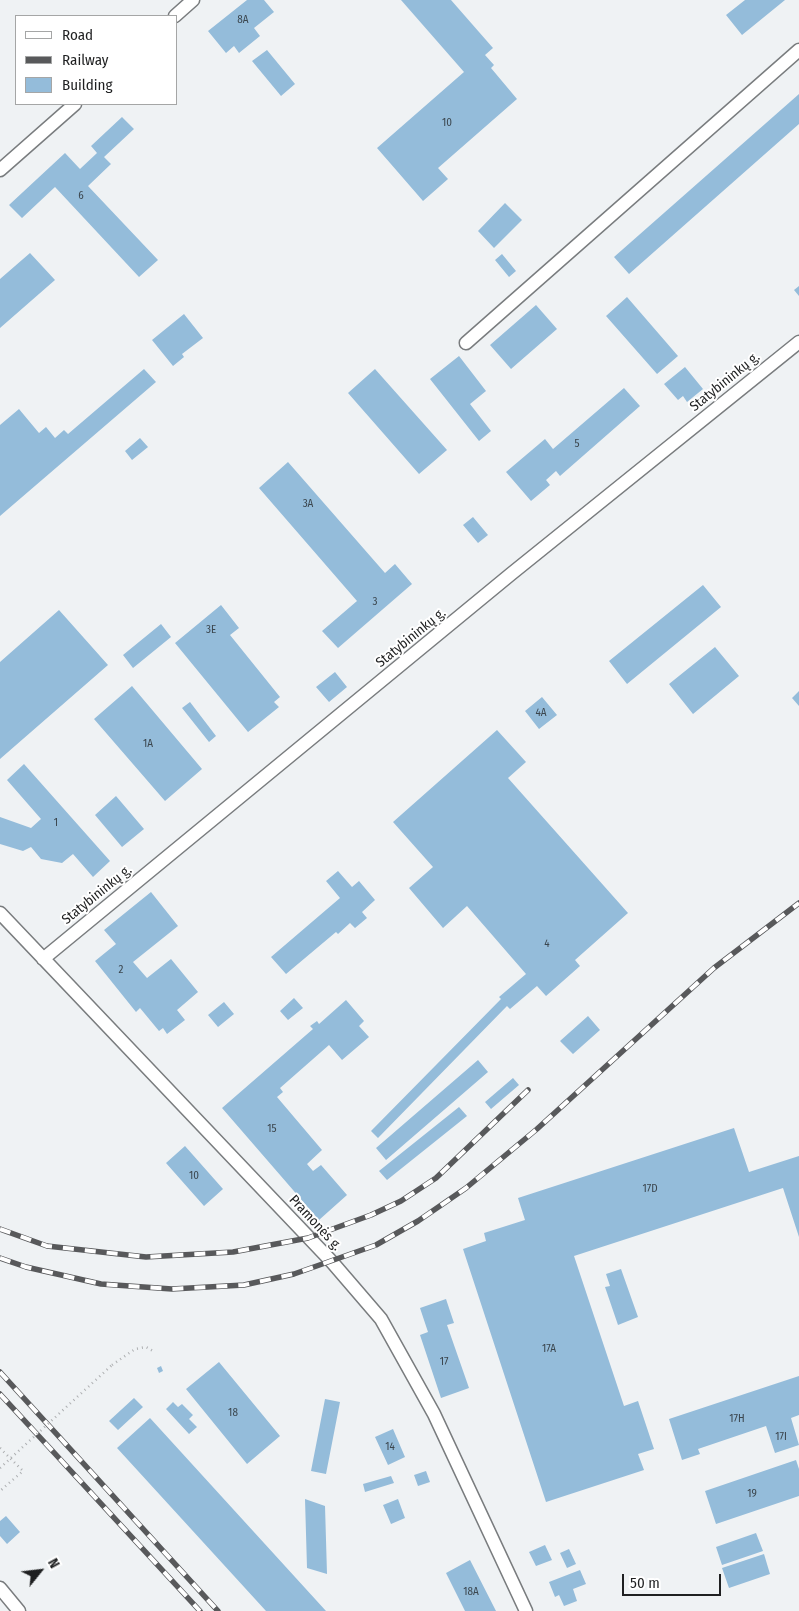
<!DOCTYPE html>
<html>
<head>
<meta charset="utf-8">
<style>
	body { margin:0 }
	#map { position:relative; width:799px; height:1611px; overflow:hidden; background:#eff2f4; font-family:"Fira Sans Condensed",sans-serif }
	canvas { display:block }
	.legend { position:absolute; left:15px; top:15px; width:162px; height:90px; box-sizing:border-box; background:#fff; border:1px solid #a5a6a6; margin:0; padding:6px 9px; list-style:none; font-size:15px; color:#1f2021 }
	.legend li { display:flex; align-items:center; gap:10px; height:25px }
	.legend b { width:25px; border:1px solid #a5a6a6 }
	.north { position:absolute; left:15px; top:1546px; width:50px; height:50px; -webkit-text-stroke:4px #fff; paint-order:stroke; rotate:61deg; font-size:14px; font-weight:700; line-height:20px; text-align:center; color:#1f2021 }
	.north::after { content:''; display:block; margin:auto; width:18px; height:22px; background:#1f2021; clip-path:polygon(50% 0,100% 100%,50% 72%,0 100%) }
	.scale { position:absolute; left:622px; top:1574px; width:99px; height:22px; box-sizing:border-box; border:2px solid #1f2021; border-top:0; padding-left:6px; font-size:15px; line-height:18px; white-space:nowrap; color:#1f2021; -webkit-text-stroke:4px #fff; paint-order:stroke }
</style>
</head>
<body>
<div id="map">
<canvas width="799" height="1611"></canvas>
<ul class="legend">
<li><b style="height:6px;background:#fff"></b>Road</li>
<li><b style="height:6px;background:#58595b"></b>Railway</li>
<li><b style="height:14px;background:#94bcda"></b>Building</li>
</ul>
<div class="north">N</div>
<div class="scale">50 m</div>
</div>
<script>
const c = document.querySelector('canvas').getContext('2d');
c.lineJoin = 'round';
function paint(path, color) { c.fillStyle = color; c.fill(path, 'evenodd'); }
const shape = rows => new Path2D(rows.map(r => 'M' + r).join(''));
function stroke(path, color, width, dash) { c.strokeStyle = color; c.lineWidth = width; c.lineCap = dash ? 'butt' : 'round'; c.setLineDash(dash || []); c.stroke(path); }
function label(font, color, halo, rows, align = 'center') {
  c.font = font + ' "Fira Sans Condensed",sans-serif'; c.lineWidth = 4; c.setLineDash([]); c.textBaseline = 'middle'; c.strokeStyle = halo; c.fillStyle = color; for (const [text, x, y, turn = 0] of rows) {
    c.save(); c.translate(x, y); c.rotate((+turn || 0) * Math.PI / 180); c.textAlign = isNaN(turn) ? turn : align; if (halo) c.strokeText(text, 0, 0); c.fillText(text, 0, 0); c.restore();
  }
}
const building = shape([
	[247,0,264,0,274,12,254,28,260,36,239,53,234,46,226,53,208,31],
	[401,0,451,0,493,48,485,55,494,65,491,68,517,99,438,168,448,179,423,201,377,148,464,72],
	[745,0,785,0,742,35,726,15],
	[267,50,295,84,281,96,252,61],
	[799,94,799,124,629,274,614,257],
	[122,117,134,129,104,157,111,164,88,186,158,260,139,277,55,187,22,218,9,205,65,153,80,169,97,153,91,146],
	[505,203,522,220,494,248,478,231],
	[30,253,55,280,0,328,0,279],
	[502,254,516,271,509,277,495,260],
	[799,286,799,296,794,290],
	[627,297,678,356,657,374,606,316],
	[536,305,557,329,511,369,490,345],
	[184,314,203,338,182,354,184,357,173,366,152,340],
	[459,356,486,391,470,404,491,431,479,441,430,379],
	[685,367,703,389,687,402,683,396,678,400,664,384],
	[144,369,156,382,0,516,0,425,19,409,39,433,46,427,55,438,64,430,68,434],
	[375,369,447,450,419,474,348,393],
	[624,388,640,406,560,476,556,471,546,480,550,485,531,501,506,472,545,439,553,449],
	[140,438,148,447,132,460,125,451],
	[288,462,385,573,395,564,412,584,338,648,322,631,357,601,259,488],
	[473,517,488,535,478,543,463,525],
	[703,585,721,607,627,684,609,661],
	[221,605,239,628,230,635,280,697,274,702,279,707,248,732,175,643],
	[59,610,108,665,0,759,0,662],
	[161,624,171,637,133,668,123,655],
	[715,647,739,676,693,714,669,684],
	[335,672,347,687,329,702,316,687],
	[132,686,202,769,165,801,94,719],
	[799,691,799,706,792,698],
	[542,697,557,715,539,729,525,711],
	[190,702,216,736,209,742,182,708],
	[497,730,526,762,508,778,628,913,575,960,580,966,546,996,537,986,510,1009,507,1006,378,1138,371,1131,501,999,499,997,526,974,467,906,443,928,409,888,433,867,393,822],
	[24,764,110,861,93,877,73,854,62,863,41,859,31,847,23,851,0,844,0,817,31,828,41,819,7,780],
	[116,796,144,829,122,847,95,815],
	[338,871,352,887,359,881,375,900,362,912,367,918,355,928,350,923,338,934,336,932,286,974,271,957,340,898,326,881],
	[151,892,178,926,133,962,147,978,171,959,198,992,177,1010,185,1020,167,1034,163,1028,159,1031,140,1008,136,1012,95,961,116,944,104,930],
	[294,998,303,1008,288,1020,280,1011],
	[346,1000,364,1021,359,1026,369,1037,342,1060,329,1045,280,1088,283,1092,277,1097,322,1150,307,1164,313,1171,321,1165,347,1195,319,1220,222,1108,313,1029,310,1026,317,1021,319,1024],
	[224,1002,234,1014,218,1027,208,1015],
	[588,1016,600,1030,573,1054,560,1041],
	[478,1060,488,1072,386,1160,376,1148],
	[513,1078,519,1085,491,1109,485,1102],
	[459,1107,467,1116,387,1180,379,1171],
	[734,1128,749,1172,799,1156,799,1237,783,1188,574,1256,624,1406,638,1401,654,1449,638,1454,644,1470,546,1502,463,1249,486,1241,484,1233,525,1220,518,1198],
	[185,1146,223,1189,204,1206,166,1163],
	[621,1269,638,1317,618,1325,605,1287,610,1286,606,1274],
	[446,1299,454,1323,447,1325,469,1388,441,1398,420,1335,428,1332,420,1308],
	[219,1362,280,1436,247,1464,186,1389],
	[161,1366,163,1371,159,1373,157,1368],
	[799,1376,799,1415,791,1418,799,1445,775,1453,766,1426,698,1449,700,1454,682,1460,669,1419],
	[134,1398,143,1407,118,1430,109,1421],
	[325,1399,340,1402,326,1474,311,1471],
	[173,1402,178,1407,182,1404,193,1415,189,1419,197,1427,189,1434,166,1409],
	[150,1418,326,1611,266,1611,117,1448],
	[393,1429,405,1457,388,1465,375,1437],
	[796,1460,799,1469,799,1496,716,1524,705,1491],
	[426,1471,430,1482,418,1486,414,1475],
	[391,1476,394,1483,365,1492,363,1484],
	[305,1499,325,1506,327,1574,307,1568],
	[398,1499,405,1518,391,1524,383,1505],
	[6,1516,20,1532,7,1544,0,1536,0,1521],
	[756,1533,763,1551,722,1565,716,1547],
	[545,1545,552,1560,536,1566,529,1552],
	[569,1549,576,1564,567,1568,560,1553],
	[764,1554,770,1574,729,1588,722,1568],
	[470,1560,496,1611,465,1611,446,1573],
	[580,1570,586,1584,573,1589,577,1601,564,1606,559,1595,555,1597,549,1582]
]);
const path = shape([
	[112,1365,135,1349,146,1347,153,1351],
	[0,1448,23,1471,0,1491]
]);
const minor = shape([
	[175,16,193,0],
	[0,170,75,104],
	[466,343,799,50],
	[0,913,332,1262,381,1319,434,1414,526,1611],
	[43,959,511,574,799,342],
	[0,1588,19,1611]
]);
const rail = shape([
	[0,1229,47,1246,146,1257,233,1252,308,1238,371,1215,401,1201,436,1178,528,1090],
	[0,1258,26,1267,101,1284,172,1289,244,1285,294,1274,376,1245,418,1221,466,1188,537,1129,714,968,799,903],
	[0,1372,218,1611],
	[0,1394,200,1611]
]);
const pathBridge = shape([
	[0,1468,112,1365]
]);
const numberNames = [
	["8A",243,20],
	["10",447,123],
	["6",81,196],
	["5",577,444],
	["3A",308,504],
	["3",375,602],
	["3E",211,630],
	["4A",541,713],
	["1A",148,744],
	["1",56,823],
	["4",547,944],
	["2",121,970],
	["15",272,1129],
	["10",194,1176],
	["17D",650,1189],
	["17A",549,1349],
	["17",444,1362],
	["18",233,1413],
	["17H",737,1419],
	["17I",781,1437],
	["14",390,1447],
	["19",752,1494],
	["18A",471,1592]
];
const streetNames = [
	["Statybininkų g.",725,382,-39],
	["Statybininkų g.",411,638,-39],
	["Statybininkų g.",97,895,-39],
	["Pramonės g.",315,1223,47]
];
paint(building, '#94bcda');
stroke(minor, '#797c7e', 15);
stroke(path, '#adafb1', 2.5, [1, 4]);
stroke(minor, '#fff', 12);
stroke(rail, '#58595b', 5.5);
stroke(rail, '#fff', 4, [11]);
stroke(pathBridge, '#adafb1', 2.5, [1, 4]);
label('11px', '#3c474f', null, numberNames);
label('14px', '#1f2021', '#fff', streetNames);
</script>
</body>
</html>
